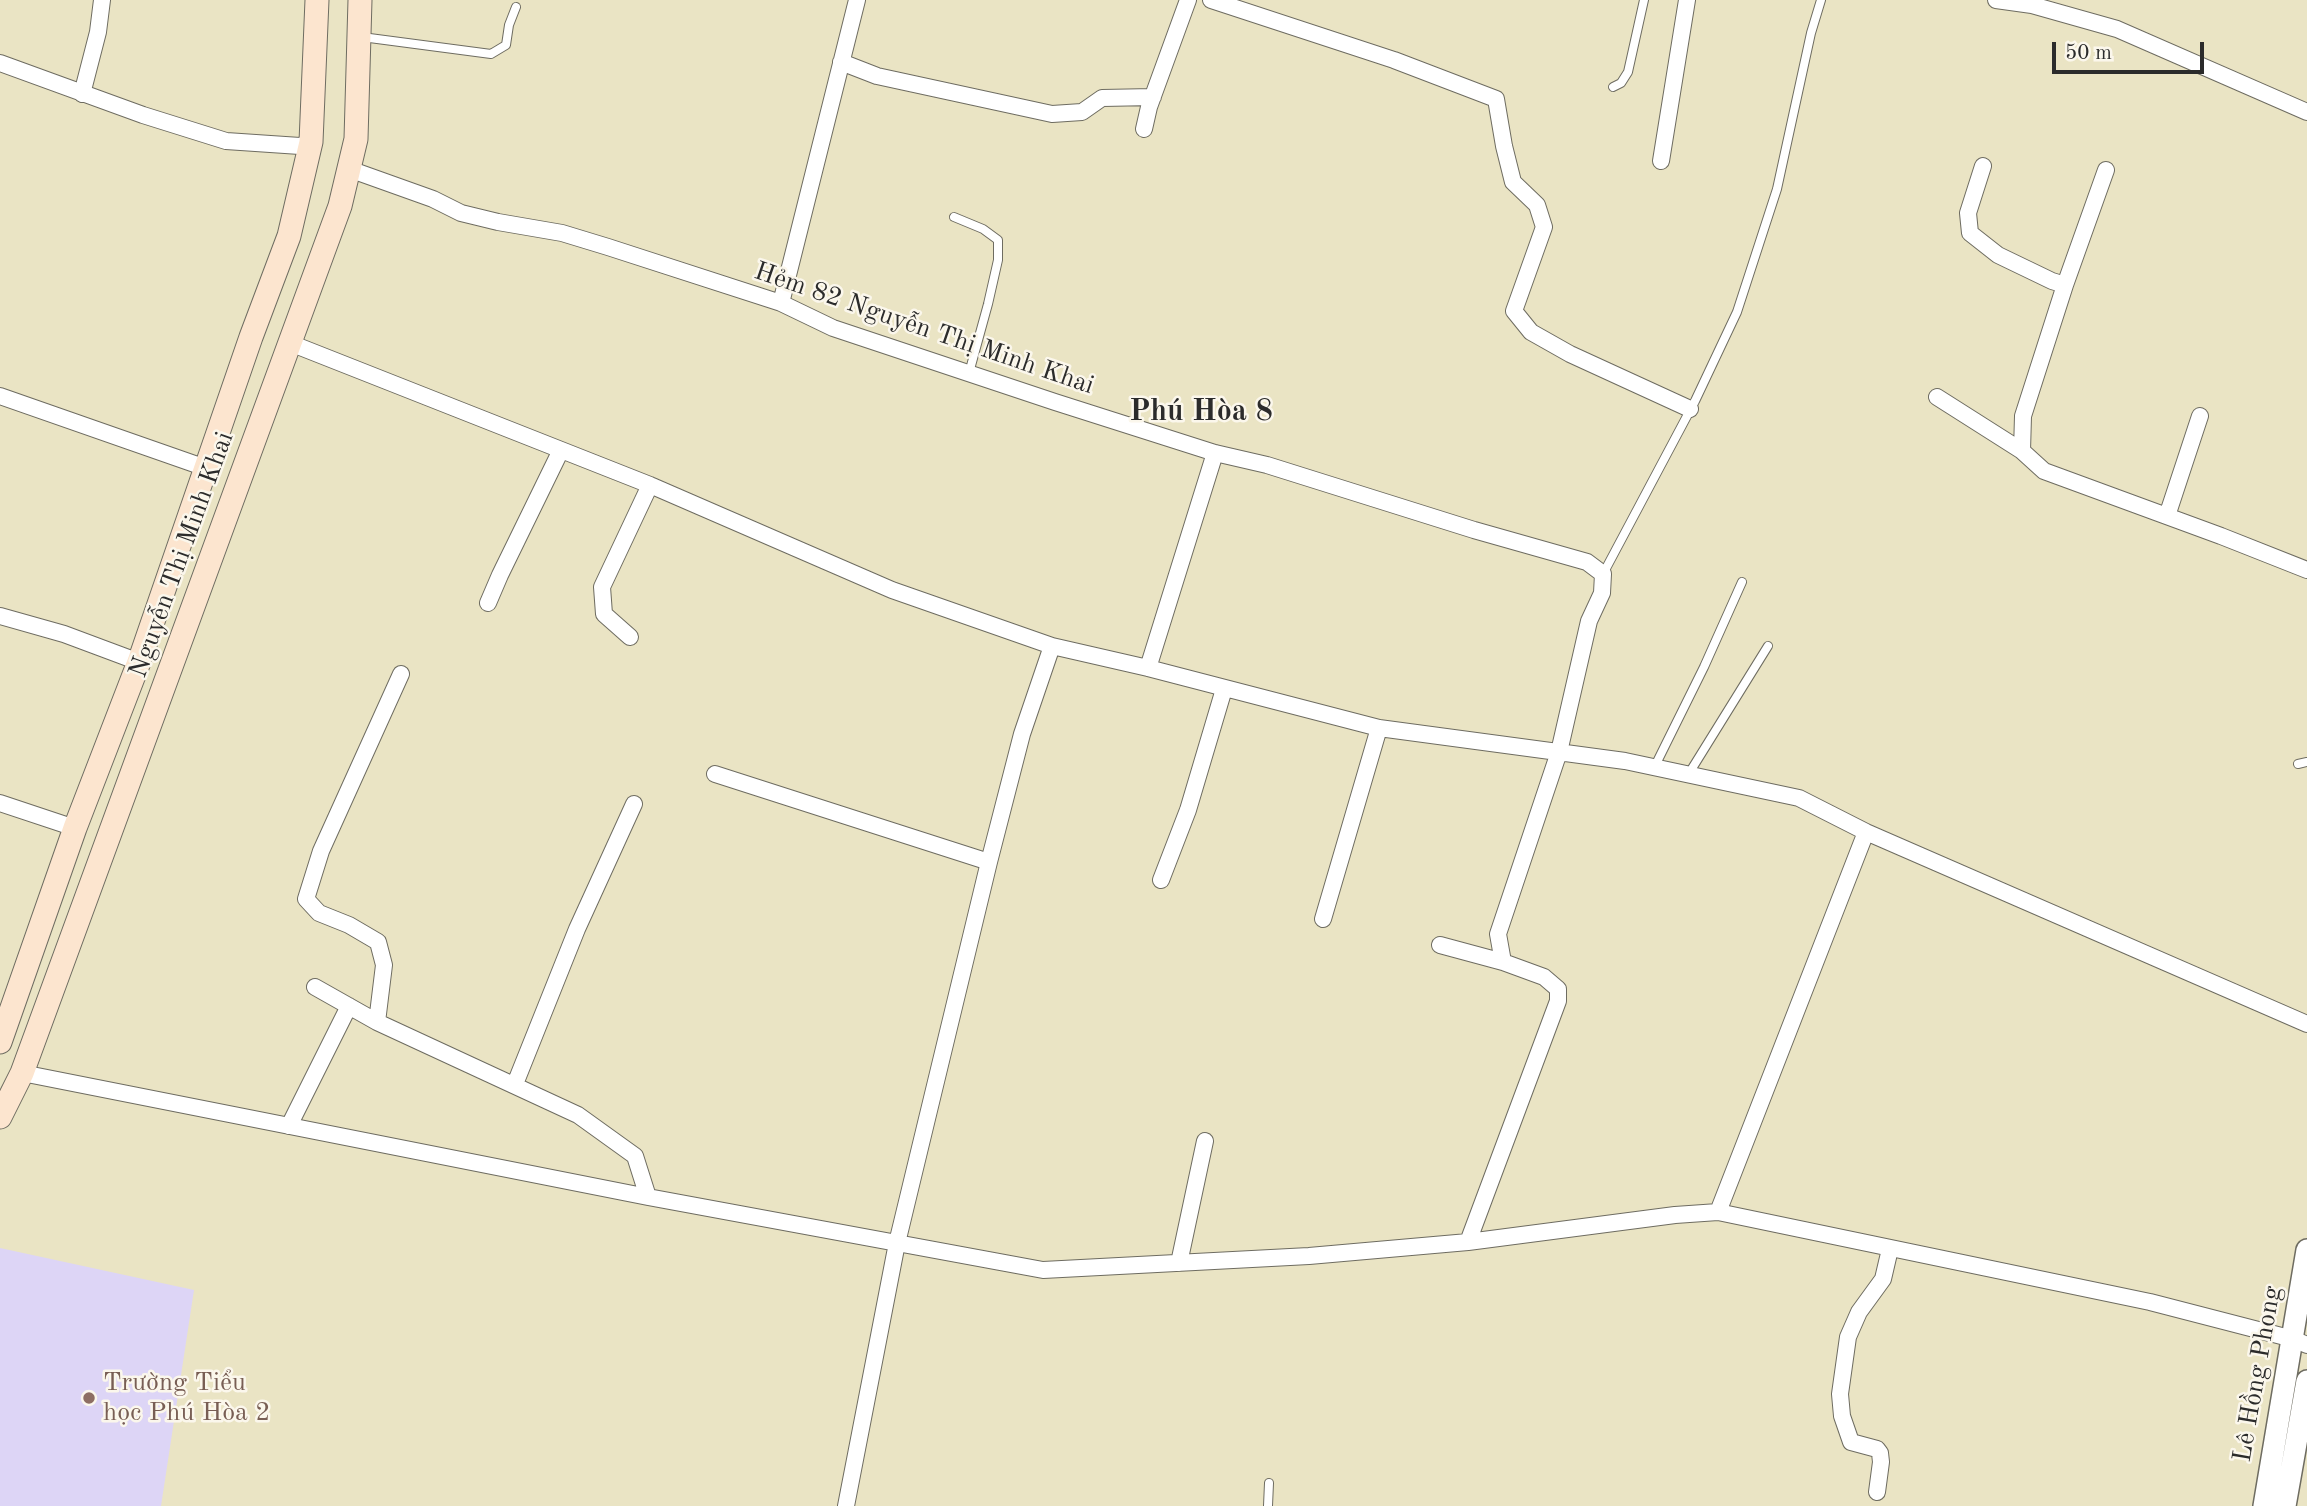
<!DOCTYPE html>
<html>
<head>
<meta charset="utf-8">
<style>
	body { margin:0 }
	#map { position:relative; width:2307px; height:1506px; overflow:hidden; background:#eae4c4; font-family:"Old Standard TT",serif }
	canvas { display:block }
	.scale { position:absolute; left:2052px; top:42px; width:152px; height:32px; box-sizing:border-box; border:4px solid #2b2b2b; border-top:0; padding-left:9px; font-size:21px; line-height:24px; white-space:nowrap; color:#2b2b2b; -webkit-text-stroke:5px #fbf7ec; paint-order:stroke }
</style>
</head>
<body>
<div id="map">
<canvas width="2307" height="1506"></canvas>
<div class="scale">50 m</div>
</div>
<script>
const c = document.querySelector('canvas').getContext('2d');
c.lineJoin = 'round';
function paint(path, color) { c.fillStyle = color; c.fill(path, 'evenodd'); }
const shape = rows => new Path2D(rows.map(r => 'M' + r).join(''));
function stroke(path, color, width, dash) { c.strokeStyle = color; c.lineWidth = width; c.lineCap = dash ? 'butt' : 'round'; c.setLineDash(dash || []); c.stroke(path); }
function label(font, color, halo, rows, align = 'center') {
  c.font = font + ' "Old Standard TT",serif'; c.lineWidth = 5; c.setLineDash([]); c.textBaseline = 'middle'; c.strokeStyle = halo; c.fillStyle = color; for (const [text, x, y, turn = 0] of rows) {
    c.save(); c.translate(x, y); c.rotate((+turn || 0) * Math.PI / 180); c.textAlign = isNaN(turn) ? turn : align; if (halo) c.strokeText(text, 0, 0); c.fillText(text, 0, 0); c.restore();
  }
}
const built = shape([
	[0,1248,194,1290,161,1506,0,1506]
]);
const service = shape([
	[362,37,491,54,506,45,509,25,516,7],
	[1613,87,1621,83,1628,72,1644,0],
	[954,217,983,229,998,240,998,260,988,304,969,373],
	[1603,574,1695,401,1737,312,1777,189,1811,33,1821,0],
	[2298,764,2307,762],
	[1654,768,1704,667,1742,582],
	[1688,775,1768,646],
	[1268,1506,1269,1483]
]);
const minor = shape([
	[1211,0,1394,60,1496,99,1504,146,1513,182,1537,205,1544,227,1514,311,1531,332,1570,354,1690,409],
	[1996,0,2032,5,2117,29,2307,112],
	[841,62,877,76,1052,114,1082,112,1102,98,1153,97],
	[0,63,143,115,226,141,300,146,311,142],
	[82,94,98,32,102,0],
	[1144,129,1149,107,1188,0],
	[1661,161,1687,0],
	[1983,166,1968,213,1970,233,1998,255,2052,281,2065,285,2023,416,2022,451,2044,471,2221,536,2307,570],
	[349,169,433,199,461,213,498,222,562,233,608,247,781,303,833,328,1055,402,1215,453,1267,465,1474,530,1587,562,1603,574,1602,593,1589,621,1559,752,1498,934,1503,962,1544,977,1558,989,1558,1001,1468,1242],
	[2065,285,2106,170],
	[781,303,857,0],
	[290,343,650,485,892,590,1052,646,1148,668,1379,728,1625,761,1799,798,1866,832,2307,1024],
	[0,396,206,468],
	[1937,397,2022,451],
	[2167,516,2200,416],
	[488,603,500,575,561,450],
	[0,616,64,634,139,662],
	[630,637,604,614,602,587,650,485],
	[1148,668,1215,453],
	[715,774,989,862],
	[0,803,75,828],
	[1161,880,1188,810,1224,689],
	[1323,919,1379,728],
	[1440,945,1503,962],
	[315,987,377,1022,578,1115,635,1156,648,1197],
	[377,1022,384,965,378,942,349,925,319,913,306,899,321,851,401,674],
	[22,1073,648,1197,1043,1270,1309,1256,1468,1242,1675,1215,1718,1212,2150,1302,2293,1339,2307,1345],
	[515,1084,577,929,634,804],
	[289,1126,349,1006],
	[1718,1212,1866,832],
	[1179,1263,1205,1141],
	[1877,1492,1881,1462,1880,1453,1877,1449,1851,1442,1842,1416,1840,1394,1848,1337,1859,1312,1883,1279,1890,1249],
	[846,1506,897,1243,989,862,1022,734,1052,646]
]);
const tertiary = shape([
	[2264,1506,2307,1250],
	[2285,1506,2307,1381]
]);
const secondary = shape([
	[0,1042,75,828,139,662,251,337,289,236,311,142,317,0],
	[0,1117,22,1073,340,206,356,139,360,0]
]);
const markers = [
	[89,1398,7,"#8d6e63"]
];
const streetNames = [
	["Hẻm 82 Nguyễn Thị Minh Khai",924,329,19],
	["Nguyễn Thị Minh Khai",182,555,-70],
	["Lê Hồng Phong",2258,1374,-80]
];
const educationNames = [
	["Trường Tiểu",103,1383],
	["học Phú Hòa 2",103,1413]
];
const quarterNames = [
	["Phú Hòa 8",1201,412]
];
paint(built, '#ddd5f6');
stroke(service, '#6e6c61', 10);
stroke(minor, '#6e6c61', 18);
stroke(tertiary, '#6e6c61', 24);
stroke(secondary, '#6e6c61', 25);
stroke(service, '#fff', 8);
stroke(minor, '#fff', 16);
stroke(tertiary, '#fff', 21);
stroke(secondary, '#fce5cf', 23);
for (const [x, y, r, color] of markers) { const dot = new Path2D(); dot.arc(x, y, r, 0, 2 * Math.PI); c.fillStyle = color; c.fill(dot); stroke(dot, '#fbf7ec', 2.5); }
label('26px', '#2b2b2b', '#fbf7ec', streetNames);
label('26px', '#785e54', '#fbf7ec', educationNames, 'left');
label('bold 30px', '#2b2b2b', '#fbf7ec', quarterNames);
</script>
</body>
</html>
